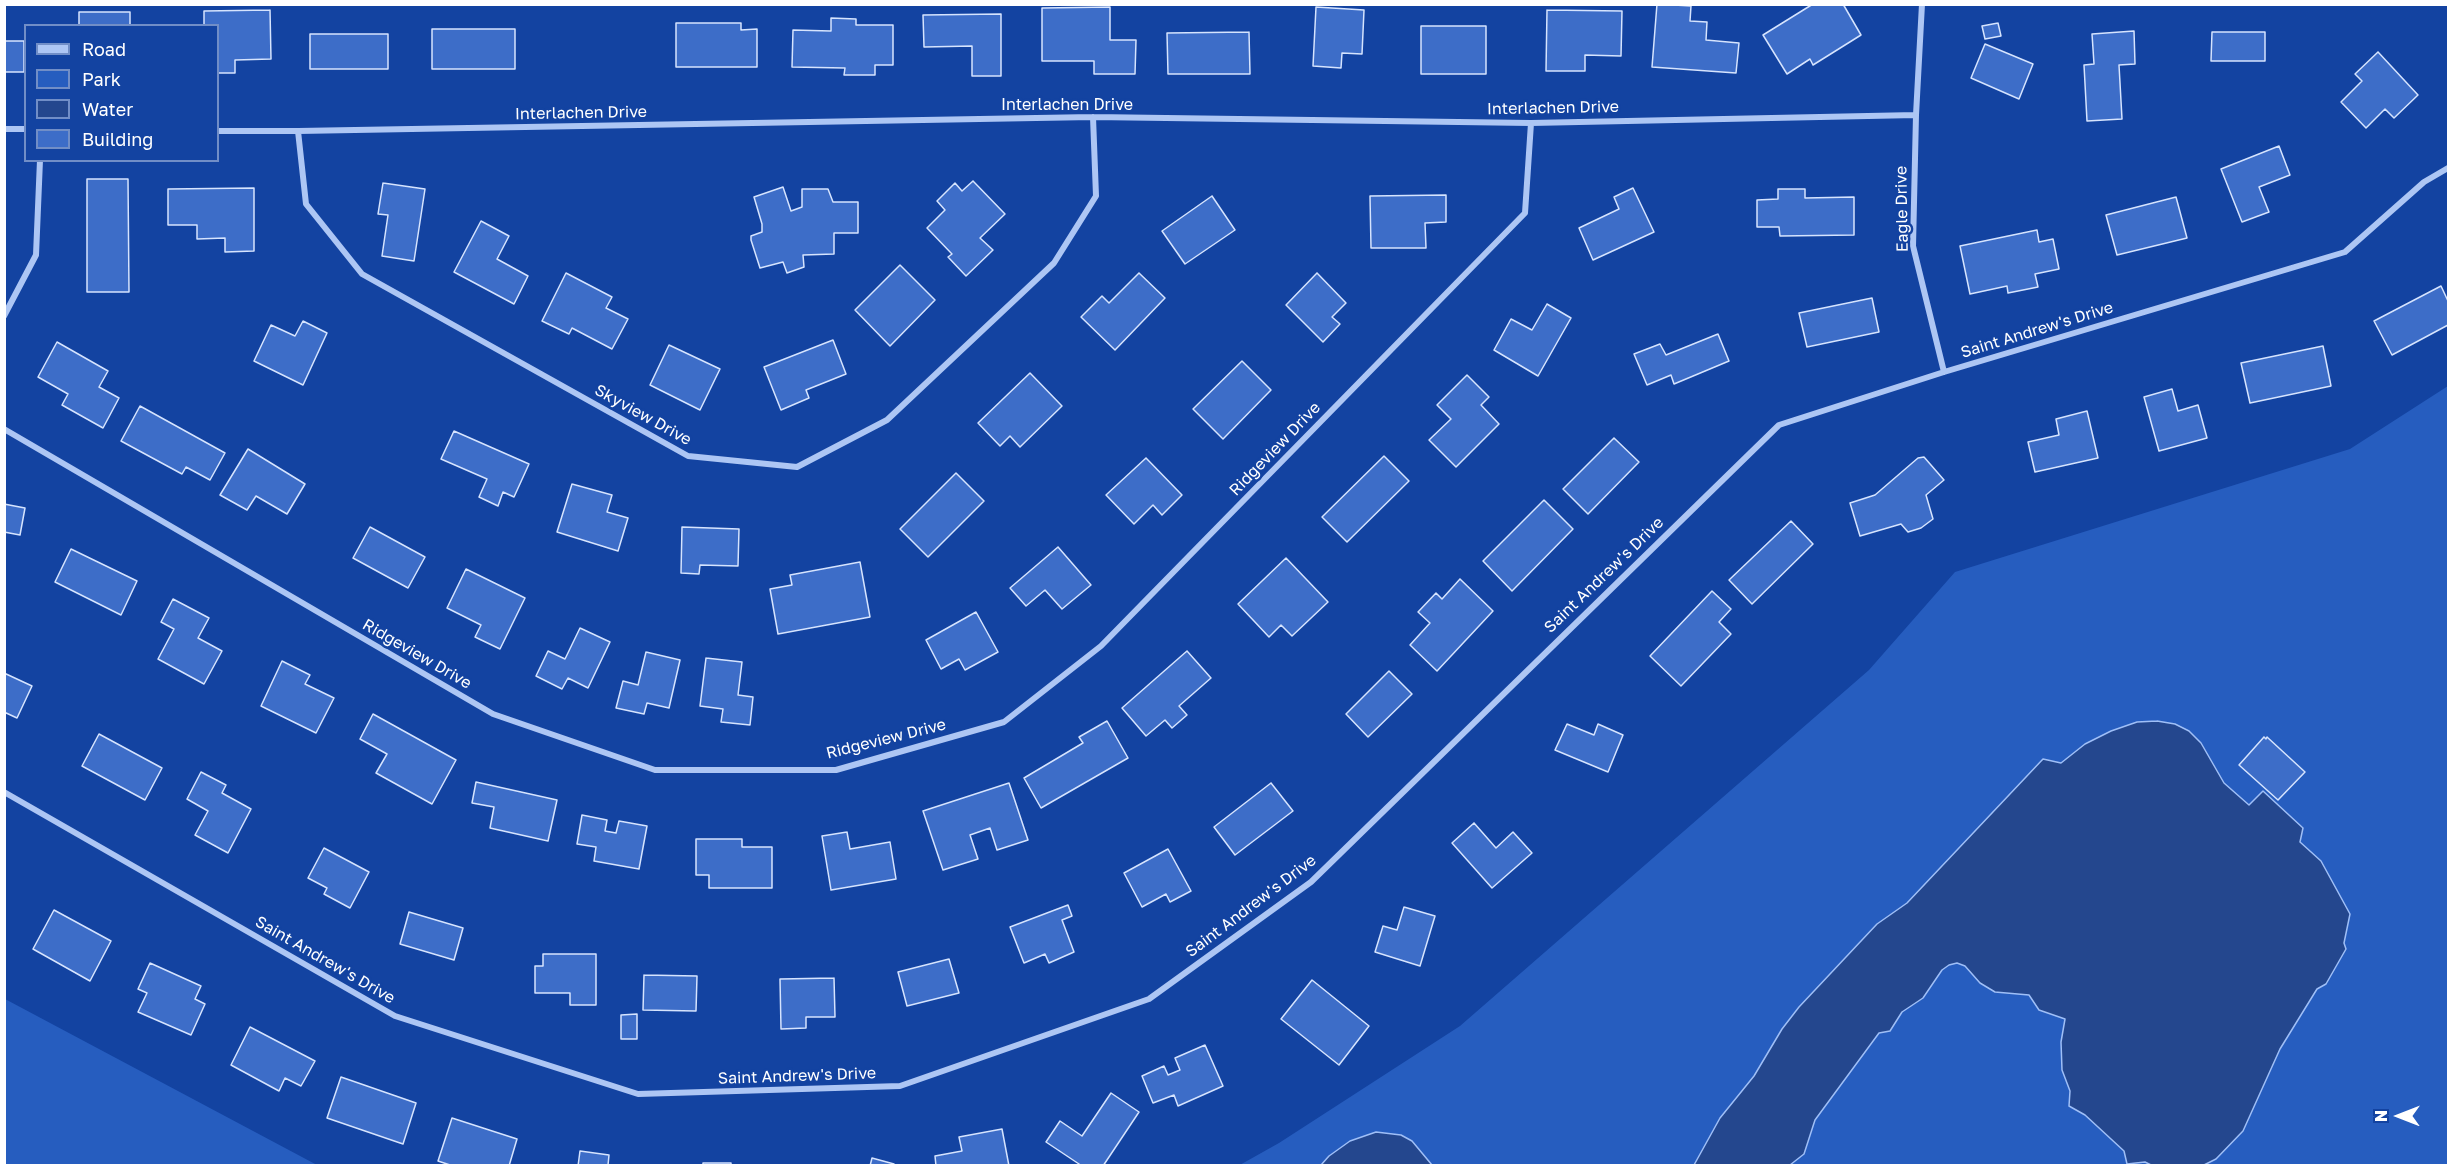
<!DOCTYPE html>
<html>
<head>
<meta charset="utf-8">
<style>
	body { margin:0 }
	#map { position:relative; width:2453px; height:1170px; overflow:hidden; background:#1343a1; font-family:"Golos Text",sans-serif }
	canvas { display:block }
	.frame { position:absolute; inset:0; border:6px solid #fff; pointer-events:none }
	.legend { position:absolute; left:24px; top:24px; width:195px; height:138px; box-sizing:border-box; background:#1343a1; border:2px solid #718ec7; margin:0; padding:8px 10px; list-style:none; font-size:18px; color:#fff }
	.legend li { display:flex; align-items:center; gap:12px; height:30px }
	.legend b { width:30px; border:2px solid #718ec7 }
	.north { position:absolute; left:2369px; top:1086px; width:60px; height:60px; -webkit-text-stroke:4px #1343a1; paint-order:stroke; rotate:270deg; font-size:16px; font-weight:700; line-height:24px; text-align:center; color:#fff }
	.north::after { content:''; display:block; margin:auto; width:21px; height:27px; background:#fff; clip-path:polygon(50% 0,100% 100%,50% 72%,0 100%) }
</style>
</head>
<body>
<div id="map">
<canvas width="2453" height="1170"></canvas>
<div class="frame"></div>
<ul class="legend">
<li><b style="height:8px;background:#adc6f4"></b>Road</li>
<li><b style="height:16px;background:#265dbf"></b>Park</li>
<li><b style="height:16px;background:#24478e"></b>Water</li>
<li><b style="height:16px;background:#3d6dc8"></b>Building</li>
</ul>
<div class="north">N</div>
</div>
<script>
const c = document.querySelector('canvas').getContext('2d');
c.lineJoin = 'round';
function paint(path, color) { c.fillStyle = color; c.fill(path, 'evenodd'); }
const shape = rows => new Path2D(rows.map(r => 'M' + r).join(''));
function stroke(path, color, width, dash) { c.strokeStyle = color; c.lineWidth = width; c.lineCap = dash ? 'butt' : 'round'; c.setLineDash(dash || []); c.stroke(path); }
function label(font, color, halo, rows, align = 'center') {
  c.font = font + ' "Golos Text",sans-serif'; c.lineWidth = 5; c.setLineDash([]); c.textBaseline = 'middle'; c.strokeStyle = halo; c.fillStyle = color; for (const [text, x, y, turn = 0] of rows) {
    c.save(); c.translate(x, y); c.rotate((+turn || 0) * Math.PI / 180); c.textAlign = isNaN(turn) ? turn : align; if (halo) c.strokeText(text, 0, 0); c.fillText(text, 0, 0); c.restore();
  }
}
const green = shape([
	[2448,386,2448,1165,1238,1166,1279,1143,1460,1026,1869,670,1955,572,2350,449],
	[5,999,317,1165,5,1165]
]);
const water = shape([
	[2157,721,2175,724,2189,731,2201,743,2224,783,2249,805,2263,791,2303,828,2300,842,2321,861,2350,914,2344,943,2346,949,2326,984,2317,989,2280,1049,2243,1131,2216,1159,2204,1165,2151,1165,2145,1162,2127,1164,2124,1151,2085,1115,2069,1106,2070,1091,2062,1070,2061,1042,2065,1019,2039,1010,2029,995,1995,992,1980,983,1965,966,1957,963,1949,965,1942,970,1923,998,1902,1012,1890,1031,1879,1033,1815,1120,1804,1154,1790,1165,1694,1165,1720,1118,1754,1076,1782,1029,1799,1007,1877,924,1907,903,2043,759,2061,763,2085,744,2111,731,2137,722,2157,721],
	[1376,1132,1401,1135,1412,1141,1432,1165,1321,1165,1329,1156,1350,1141,1376,1132]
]);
const building = shape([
	[1657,4,1691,6,1690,21,1707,22,1706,40,1739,43,1736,73,1652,67,1657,4],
	[1813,4,1843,4,1861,35,1813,65,1810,59,1787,74,1763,35,1813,4],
	[1110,7,1110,40,1136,40,1135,74,1094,74,1094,61,1042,61,1042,8,1110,7],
	[1316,7,1364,10,1362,54,1342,53,1341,68,1313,66,1316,7],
	[270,10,271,59,235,60,235,73,218,73,218,26,204,26,204,11,270,10],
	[1547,10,1622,11,1621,56,1585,55,1585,71,1546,71,1547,10],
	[79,12,130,12,130,26,79,26,79,12],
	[1001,14,1001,76,972,76,972,46,924,47,923,15,1001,14],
	[831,18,856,19,856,25,893,25,893,65,875,65,875,75,844,75,845,68,792,67,793,30,831,31,831,18],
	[676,23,741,23,741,30,757,29,757,67,676,67,676,23],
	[1998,23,2001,36,1985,39,1982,26,1998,23],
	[1421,26,1486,26,1486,74,1421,74,1421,26],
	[432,29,515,29,515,69,432,69,432,29],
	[2134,31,2135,64,2119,65,2122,119,2087,121,2084,65,2094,64,2092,34,2134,31],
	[1249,32,1250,74,1168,74,1167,33,1249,32],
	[2212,32,2265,32,2265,61,2211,61,2212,32],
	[310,34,388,34,388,69,310,69,310,34],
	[4,41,24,41,24,72,4,72,4,41],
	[1985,44,2033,64,2019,99,1971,78,1985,44],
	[2378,52,2418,95,2394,118,2385,109,2366,128,2341,102,2362,81,2355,74,2378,52],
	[2279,146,2290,175,2259,187,2269,212,2242,222,2221,169,2279,146],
	[87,179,128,179,129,292,87,292,87,179],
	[973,181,1005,214,980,238,993,250,966,276,948,257,952,254,927,228,945,210,937,201,955,183,962,191,973,181],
	[383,183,425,189,414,261,382,256,388,215,378,214,383,183],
	[783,187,791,211,802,207,802,189,828,189,833,202,858,202,858,233,834,233,834,254,803,255,804,267,787,273,783,262,760,268,751,240,751,236,762,232,762,224,754,197,783,187],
	[254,188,254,251,225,252,225,238,197,239,197,225,168,225,168,189,254,188],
	[1633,188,1654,232,1593,260,1579,228,1619,209,1614,197,1633,188],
	[1778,189,1805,189,1805,198,1854,197,1854,235,1780,236,1779,227,1757,227,1757,200,1778,199,1778,189],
	[1446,195,1446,222,1425,223,1426,248,1371,248,1370,196,1446,195],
	[1212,196,1235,230,1185,264,1162,231,1212,196],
	[2176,197,2187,238,2117,255,2106,215,2176,197],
	[481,221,509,236,497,259,528,276,514,304,454,272,481,221],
	[2037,230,2039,242,2053,239,2059,269,2035,274,2038,287,2008,293,2007,286,1970,294,1960,246,2037,230],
	[900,265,935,300,890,346,855,310,900,265],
	[566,273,612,297,606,308,628,319,612,349,572,328,569,334,542,321,566,273],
	[1139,273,1165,298,1115,350,1081,317,1102,296,1109,303,1139,273],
	[1317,273,1346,303,1332,317,1340,324,1323,342,1286,305,1317,273],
	[2441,286,2448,301,2448,325,2392,355,2374,321,2441,286],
	[1872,298,1879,332,1807,347,1799,313,1872,298],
	[1547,304,1571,318,1538,376,1494,350,1511,319,1532,330,1547,304],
	[303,321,327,333,303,385,254,361,271,325,295,336,303,321],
	[1718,334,1729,361,1674,384,1671,375,1647,385,1634,354,1660,344,1666,355,1718,334],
	[833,340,846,374,806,390,809,398,781,410,764,367,833,340],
	[57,342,108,371,99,387,119,398,103,428,62,405,68,394,38,377,57,342],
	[669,345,720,369,700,410,650,385,669,345],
	[2323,346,2331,386,2250,403,2241,363,2323,346],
	[1242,361,1271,390,1223,439,1193,409,1242,361],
	[1030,373,1062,406,1020,447,1010,436,1000,446,978,423,1030,373],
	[1467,375,1489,397,1481,405,1499,424,1456,467,1429,440,1451,419,1437,405,1467,375],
	[2172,389,2178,411,2198,405,2207,438,2159,451,2144,397,2172,389],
	[140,406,225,453,210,480,186,467,182,474,121,441,140,406],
	[2087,411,2098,458,2035,472,2028,442,2059,435,2056,419,2087,411],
	[454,431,529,464,514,497,503,492,498,506,479,497,487,479,441,459,454,431],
	[1614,438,1639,462,1588,514,1563,489,1614,438],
	[248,449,305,484,287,514,256,496,247,510,220,495,248,449],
	[1384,456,1409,481,1347,542,1322,517,1384,456],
	[1924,457,1944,480,1926,495,1933,519,1921,528,1908,532,1901,524,1860,536,1850,503,1875,495,1918,458,1924,457],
	[1146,458,1182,495,1162,515,1153,505,1134,524,1106,495,1146,458],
	[956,473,984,501,928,557,900,529,956,473],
	[572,484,612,495,607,512,628,518,618,551,557,532,572,484],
	[1544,500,1573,529,1512,591,1483,561,1544,500],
	[4,504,25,508,20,535,4,532,4,504],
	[1791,521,1813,544,1752,604,1729,580,1791,521],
	[370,527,425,557,408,588,353,558,370,527],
	[682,527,739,529,738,566,700,565,699,574,681,573,682,527],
	[1058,547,1091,585,1062,609,1045,590,1026,606,1010,588,1058,547],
	[71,549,137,581,121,615,55,582,71,549],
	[1286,558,1328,602,1292,636,1281,625,1269,637,1238,604,1286,558],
	[860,562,870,617,778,634,770,589,792,585,790,575,860,562],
	[466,569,525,598,500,649,475,637,481,625,447,608,466,569],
	[1460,579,1493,611,1437,671,1410,645,1430,623,1418,612,1436,593,1442,599,1460,579],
	[1712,591,1731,609,1719,622,1731,634,1681,686,1650,656,1712,591],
	[173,599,209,618,198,638,222,651,204,684,158,659,174,629,161,622,173,599],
	[976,612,998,652,965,670,959,659,941,669,926,640,976,612],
	[580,628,610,642,588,688,568,678,562,689,536,676,548,651,565,659,580,628],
	[1187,651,1211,678,1179,706,1187,715,1172,728,1165,720,1146,736,1122,708,1187,651],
	[646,652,680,660,669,708,647,703,644,714,616,708,623,681,638,685,646,652],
	[706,658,742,662,738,695,753,697,750,725,721,722,723,709,700,706,706,658],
	[282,661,310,675,305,684,334,698,316,733,261,706,282,661],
	[1389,671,1412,694,1368,737,1346,714,1389,671],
	[4,673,32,686,17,718,4,712,4,673],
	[373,714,456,760,432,804,376,773,387,754,360,739,373,714],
	[1107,721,1128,758,1041,808,1024,778,1083,743,1079,737,1107,721],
	[1567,724,1594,735,1598,724,1623,735,1608,772,1555,750,1567,724],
	[99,734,162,768,145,800,82,766,99,734],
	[2264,737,2266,739,2267,737,2305,772,2278,800,2239,765,2264,737],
	[201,772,226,785,222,793,251,809,228,853,195,835,208,811,187,799,201,772],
	[476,782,557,800,548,841,490,828,494,807,472,803,476,782],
	[1009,783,1028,840,997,850,990,828,970,835,978,859,943,870,923,811,1009,783],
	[1271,783,1293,811,1235,855,1214,827,1271,783],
	[582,815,607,820,605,831,616,833,619,821,647,826,639,869,594,861,596,847,577,844,582,815],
	[1474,823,1496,848,1513,832,1532,853,1492,888,1452,843,1474,823],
	[847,832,850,849,890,842,896,879,831,890,822,836,847,832],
	[696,839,742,839,742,847,772,847,772,888,709,888,709,875,696,875,696,839],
	[324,848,369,872,350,908,324,894,327,888,308,878,324,848],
	[1168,849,1191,891,1170,902,1166,894,1142,907,1124,873,1168,849],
	[1068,905,1072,916,1062,920,1074,952,1049,963,1045,954,1024,963,1010,927,1068,905],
	[1404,907,1435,916,1420,966,1375,952,1383,926,1397,930,1404,907],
	[54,910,111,941,90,981,33,949,54,910],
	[409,912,463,928,454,960,400,944,409,912],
	[543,954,596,954,596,1005,570,1005,570,993,535,993,535,966,543,966,543,954],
	[949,959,959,993,907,1006,898,972,949,959],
	[150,963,201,986,195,999,205,1004,191,1035,138,1012,147,993,138,989,150,963],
	[644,975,697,976,696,1011,643,1010,644,975],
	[834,978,835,1017,806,1017,806,1028,781,1029,780,979,834,978],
	[1312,980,1369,1026,1339,1065,1281,1019,1312,980],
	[637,1014,637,1039,621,1039,621,1015,637,1014],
	[250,1027,315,1061,301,1086,285,1078,279,1091,231,1065,250,1027],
	[1205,1045,1223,1086,1178,1106,1174,1095,1153,1103,1142,1076,1164,1066,1168,1075,1180,1070,1175,1058,1205,1045],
	[341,1077,416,1103,403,1144,327,1118,341,1077],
	[1111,1093,1139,1112,1103,1166,1082,1166,1046,1142,1060,1121,1082,1136,1111,1093],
	[452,1118,517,1139,509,1166,453,1166,438,1161,452,1118],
	[1002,1129,1009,1166,936,1166,935,1156,962,1151,959,1137,1002,1129],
	[580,1151,609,1155,608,1165,612,1166,578,1166,580,1151],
	[872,1158,894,1164,894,1166,870,1166,872,1158],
	[703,1163,731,1163,731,1166,703,1166,703,1163]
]);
const minor = shape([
	[1922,4,1916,115,1913,246,1944,372],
	[4,129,26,129],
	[218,131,298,131,1093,117,1531,123,1916,115],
	[298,131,306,204,362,274,688,456,797,467,887,420,1054,263,1096,196,1093,117],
	[4,316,36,255,40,160],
	[4,429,493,714,655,770,836,770,1004,722,1101,646,1525,213,1531,123],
	[4,792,395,1016,638,1094,900,1086,1149,999,1311,882,1779,425,1944,372,2345,252,2424,182,2448,168]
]);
const streetNames = [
	["Interlachen Drive",1067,105],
	["Interlachen Drive",1553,108,-1],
	["Interlachen Drive",581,113,-1],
	["Eagle Drive",1902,209,-91],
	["Saint Andrew's Drive",2037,330,-17],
	["Skyview Drive",643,415,29],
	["Ridgeview Drive",1275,449,-46],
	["Saint Andrew's Drive",1604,575,-44],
	["Ridgeview Drive",417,654,30],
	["Ridgeview Drive",886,739,-14],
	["Saint Andrew's Drive",1251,906,-37],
	["Saint Andrew's Drive",325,960,30],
	["Saint Andrew's Drive",797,1076,-2]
];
paint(green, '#265dbf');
paint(water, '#24478e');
stroke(water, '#9fbff7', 1.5);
paint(building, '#3d6dc8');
stroke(building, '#d6e4fe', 1.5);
stroke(minor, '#adc6f4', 6);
label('16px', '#fff', '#1343a1', streetNames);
</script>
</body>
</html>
